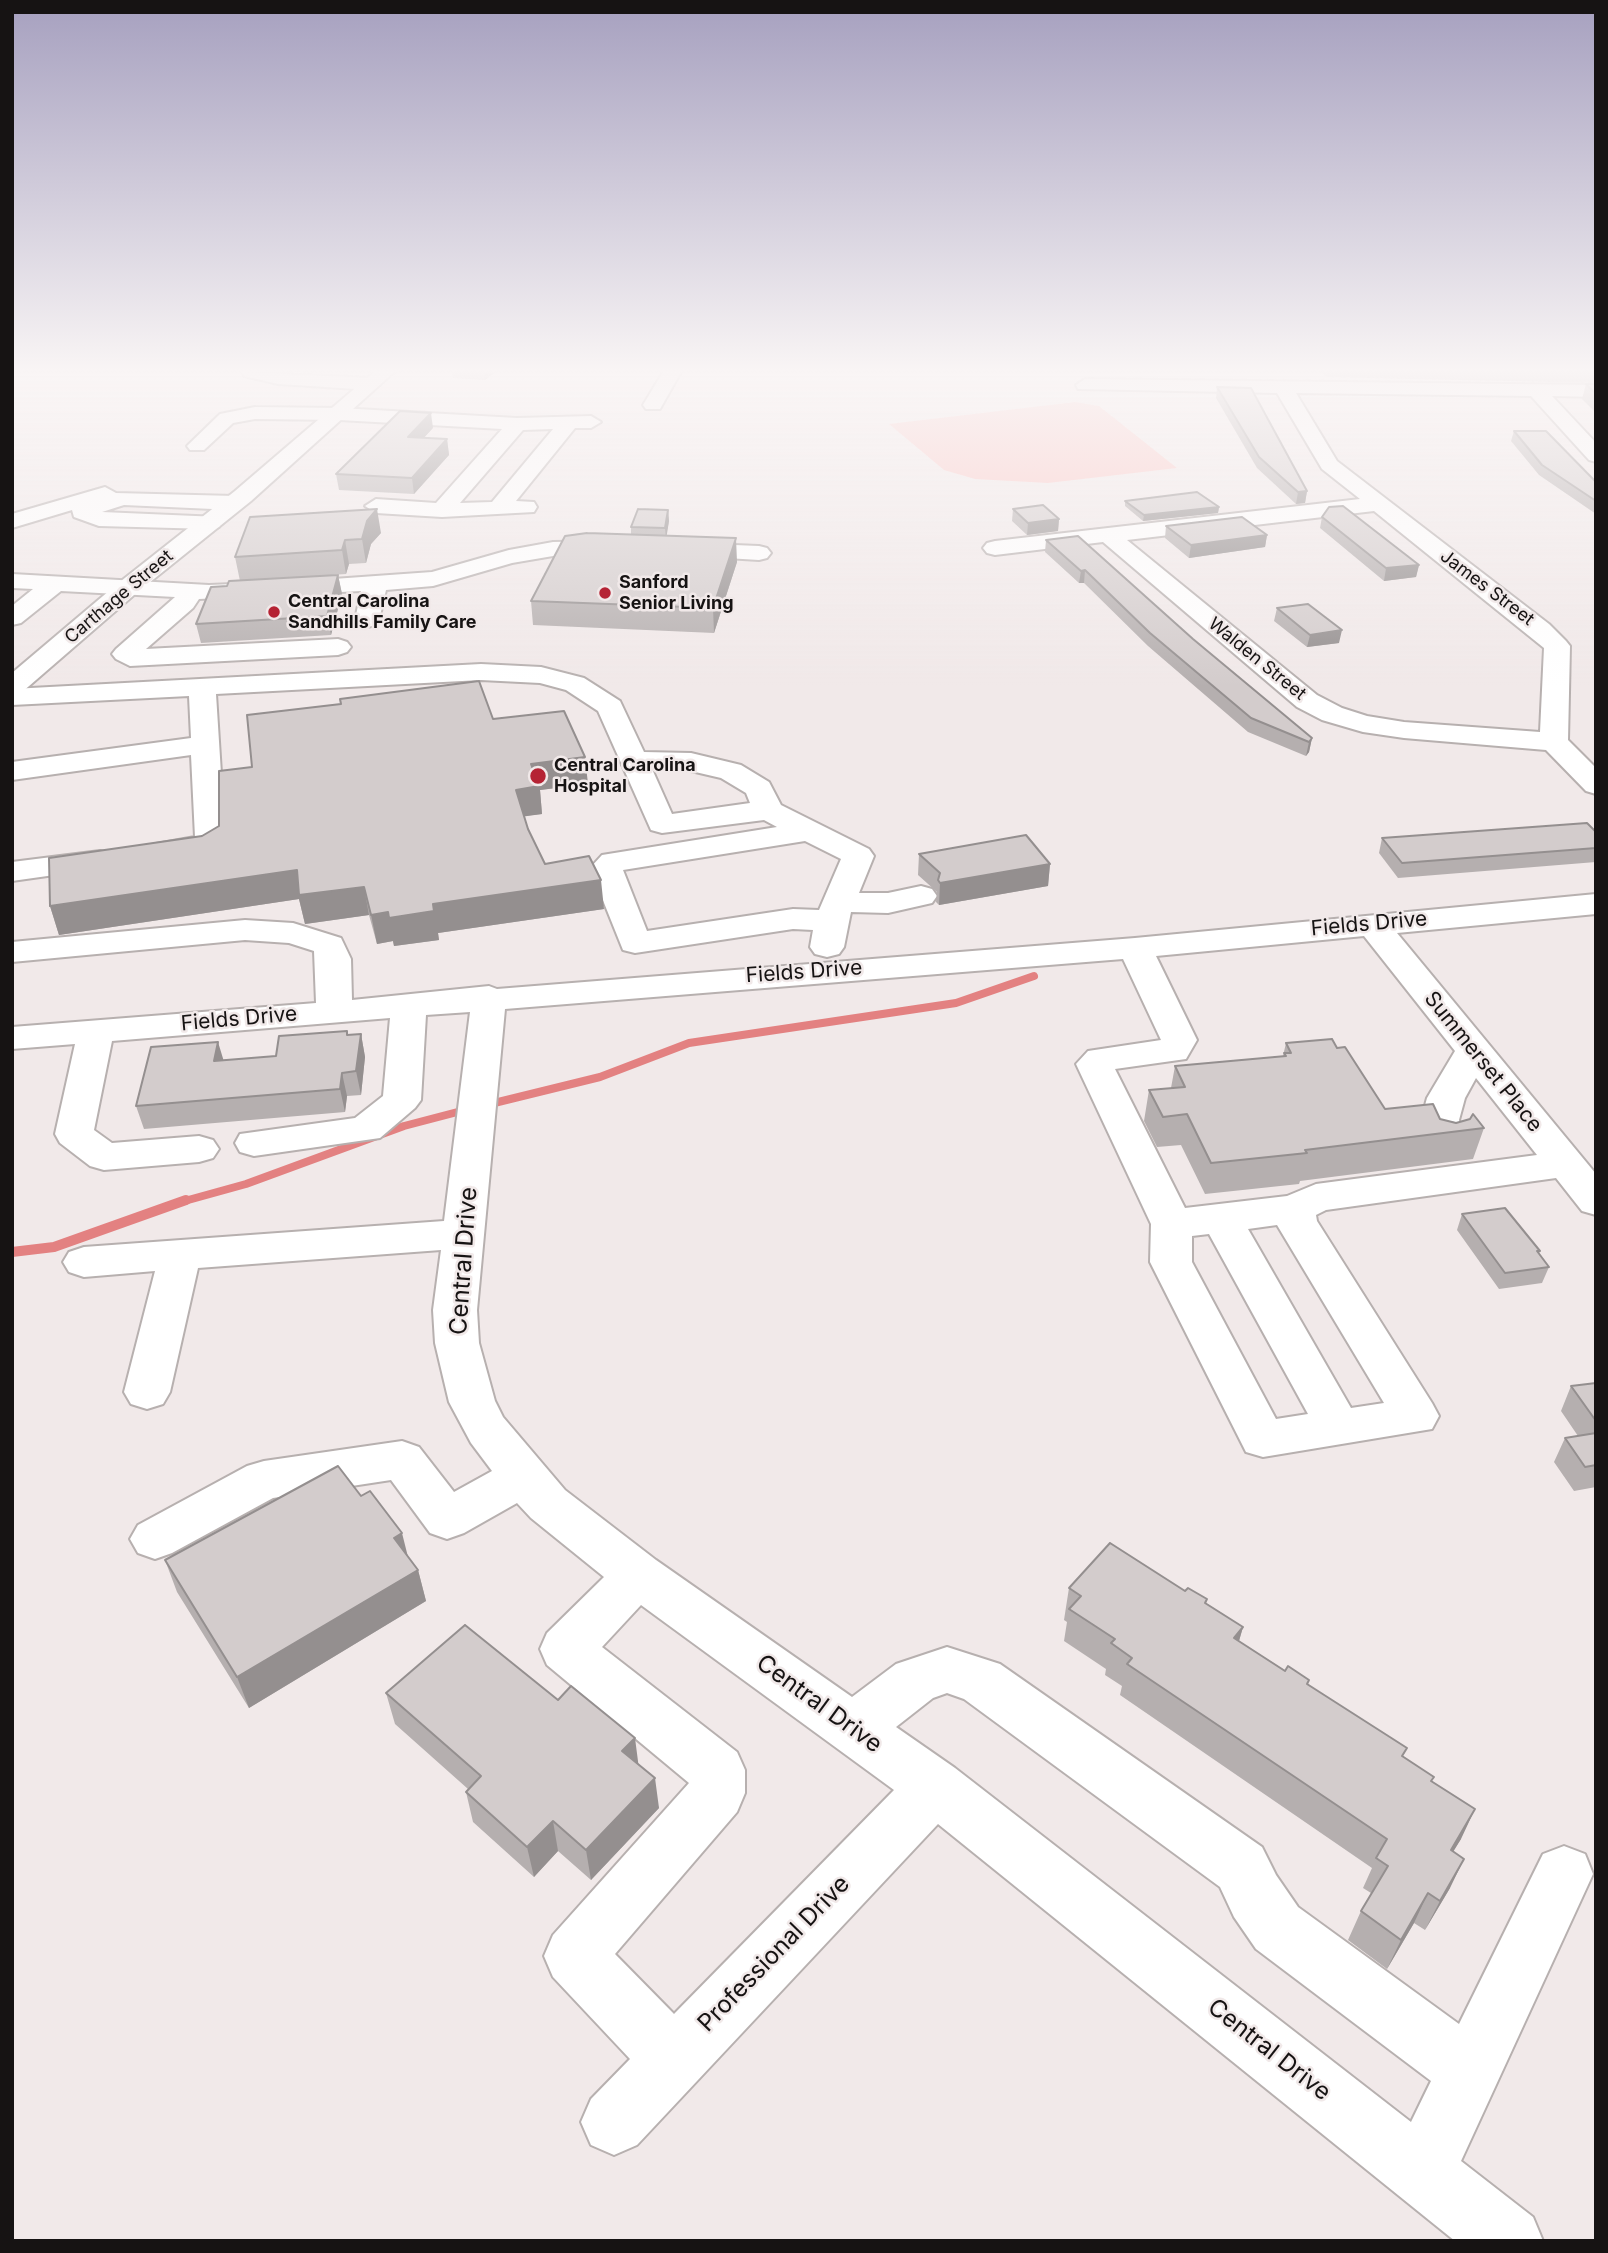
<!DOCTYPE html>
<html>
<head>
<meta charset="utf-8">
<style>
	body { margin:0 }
	#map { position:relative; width:1608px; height:2253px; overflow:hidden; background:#f1e9e9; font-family:Inter,sans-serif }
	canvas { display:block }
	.frame { position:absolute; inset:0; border:14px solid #161313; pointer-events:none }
</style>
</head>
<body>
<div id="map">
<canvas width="1608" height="2253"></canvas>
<div class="frame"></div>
</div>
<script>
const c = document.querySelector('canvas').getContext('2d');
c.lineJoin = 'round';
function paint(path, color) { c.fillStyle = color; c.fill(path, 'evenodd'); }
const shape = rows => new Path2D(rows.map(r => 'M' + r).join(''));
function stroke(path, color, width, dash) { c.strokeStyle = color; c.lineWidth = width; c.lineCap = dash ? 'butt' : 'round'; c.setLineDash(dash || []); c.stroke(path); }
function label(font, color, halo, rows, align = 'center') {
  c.font = font + ' Inter,sans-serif'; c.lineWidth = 5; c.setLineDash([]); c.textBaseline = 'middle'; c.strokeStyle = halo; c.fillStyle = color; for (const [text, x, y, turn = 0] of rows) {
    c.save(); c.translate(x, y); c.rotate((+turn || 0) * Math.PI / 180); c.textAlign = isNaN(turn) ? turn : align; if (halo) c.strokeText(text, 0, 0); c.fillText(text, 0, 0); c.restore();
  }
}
const green = shape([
	[1075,402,1099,406,1177,468,1048,483,975,479,944,470,889,424]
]);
const streamFar1 = shape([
	[486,1105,600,1077,689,1043,956,1003,1034,976],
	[181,1202,246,1184,404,1126,469,1109]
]);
const stream = shape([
	[12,1252,54,1247,186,1200]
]);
const minor = shape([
	[242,372,372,378,381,384,372,390,278,384,244,376,242,372],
	[663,372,681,372,660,409,646,409,643,405,663,372],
	[1085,379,1596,385,1596,397,1552,396,1596,443,1596,462,1589,460,1531,396,1296,393,1337,461,1549,624,1566,641,1570,646,1568,740,1596,768,1596,794,1586,791,1546,750,1404,738,1363,732,1322,720,1297,707,1103,542,995,555,987,553,983,548,987,543,995,541,1360,499,1322,469,1277,393,1078,389,1076,385,1085,379],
	[1374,511,1544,648,1540,732,1404,722,1367,716,1342,708,1317,695,1127,540,1374,511],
	[255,407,339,408,517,418,591,416,601,422,591,428,575,428,516,501,534,502,537,507,534,512,442,517,376,513,365,506,376,499,436,503,502,429,339,420,255,419,233,423,204,450,190,450,187,446,220,414,255,407],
	[553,429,492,502,460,503,523,430,553,429],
	[105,487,116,493,235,496,246,503,235,510,124,505,102,512,219,517,222,522,219,527,211,529,99,526,74,517,72,510,12,528,12,514,105,487],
	[611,541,619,543,623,548,619,553,553,556,512,563,433,586,386,590,379,620,376,625,367,627,358,625,355,620,361,591,199,599,193,608,146,649,338,639,347,642,351,647,347,652,338,655,130,666,116,659,112,654,116,649,175,597,61,591,21,623,12,625,12,606,33,589,12,588,12,574,209,585,305,581,432,572,509,550,553,542,611,541],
	[685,543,759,546,767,548,771,553,767,558,759,560,677,555,673,550,677,545,685,543],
	[481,664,541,667,584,678,620,701,644,752,691,753,741,765,769,782,781,805,869,849,874,856,859,893,888,893,921,886,932,889,937,896,932,903,888,913,851,912,844,947,839,954,827,957,815,954,810,947,813,930,793,929,635,953,623,950,590,868,602,855,777,827,764,820,662,833,651,830,598,711,566,690,540,683,481,680,216,694,225,837,218,851,207,853,167,860,156,858,151,851,156,844,195,837,191,755,12,780,12,762,191,738,189,696,12,705,12,689,481,664],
	[652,769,691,771,721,778,746,793,750,803,672,814,652,769],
	[805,841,841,859,819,910,793,909,647,931,623,870,805,841],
	[100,851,111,853,116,860,111,867,12,881,12,862,100,851],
	[1596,894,1596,914,1397,933,1596,1174,1596,1215,1582,1211,1556,1178,1326,1210,1316,1215,1317,1221,1432,1403,1439,1416,1432,1429,1263,1457,1246,1452,1150,1262,1151,1224,1076,1064,1088,1051,1161,1040,1123,959,505,1009,477,1310,479,1343,495,1401,503,1417,565,1490,656,1560,852,1697,896,1664,947,1647,1000,1664,1262,1847,1276,1875,1298,1907,1459,2024,1543,1854,1564,1846,1585,1854,1593,1874,1461,2161,1533,2217,1543,2241,1455,2241,938,1824,637,2145,614,2155,591,2145,581,2122,591,2099,630,2059,553,1977,544,1956,553,1935,689,1783,547,1665,540,1649,547,1633,604,1577,531,1518,517,1503,464,1533,447,1539,430,1533,391,1480,273,1498,172,1553,155,1559,138,1553,130,1539,138,1525,247,1466,264,1461,402,1441,419,1447,454,1492,492,1471,471,1443,449,1402,435,1343,433,1310,441,1250,198,1268,170,1392,163,1404,147,1409,131,1404,124,1392,155,1271,84,1277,69,1272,63,1262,69,1252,84,1247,444,1221,470,1012,426,1015,421,1100,415,1108,380,1138,254,1156,240,1152,235,1143,240,1134,355,1118,383,1096,390,1018,112,1041,94,1130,112,1143,199,1136,213,1140,219,1149,213,1158,199,1162,104,1170,90,1166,60,1143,55,1134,75,1044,12,1049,12,1027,316,1003,314,951,289,943,245,940,12,962,12,942,245,920,293,923,341,938,351,959,352,1000,489,986,497,989,1135,938,1596,894],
	[1364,936,1455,1051,1427,1098,1421,1120,1431,1147,1445,1151,1459,1147,1464,1138,1459,1120,1465,1098,1476,1078,1537,1155,1316,1184,1287,1196,1185,1208,1115,1069,1186,1059,1197,1040,1156,956,1364,936],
	[1277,1225,1384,1403,1351,1408,1248,1229,1277,1225],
	[1209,1234,1308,1414,1276,1419,1192,1262,1192,1236,1209,1234],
	[641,1605,894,1790,674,2014,615,1954,737,1812,745,1793,745,1770,737,1752,602,1647,641,1605],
	[947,1693,964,1699,1220,1887,1234,1917,1256,1949,1431,2081,1411,2122,955,1768,896,1727,933,1698,947,1693]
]);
const major = shape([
	[374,372,394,372,251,501,134,595,21,693,12,695,12,673,116,585,235,491,374,372]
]);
const wall = shape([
	[452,372,495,372,485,380,453,378],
	[1322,372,1596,372,1596,383,1326,377],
	[1586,384,1596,384,1596,413,1582,399],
	[1217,387,1307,491,1305,503,1296,504,1257,468,1216,398],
	[433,428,423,438,447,439,449,455,414,494,339,490,336,474],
	[1514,431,1596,482,1596,514,1539,475,1511,441],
	[1125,501,1219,507,1218,513,1143,521,1125,506],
	[1013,509,1059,519,1058,531,1027,535,1012,521],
	[668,510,669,521,666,536,737,562,714,633,533,625,531,601,631,535,631,527],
	[1322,517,1419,565,1416,577,1384,581,1320,528],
	[1166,526,1267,535,1265,547,1189,558,1165,538],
	[381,533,371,544,366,563,349,564,346,574,240,581,235,557],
	[1046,540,1193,639,1312,738,1309,752,1306,756,1248,732,1148,646,1084,583,1079,583,1045,552],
	[338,575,342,594,331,635,201,643,196,624,227,586],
	[1277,608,1339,643,1307,647,1274,621],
	[252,767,588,784,540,790,542,814,524,816,528,829,545,864,604,909,438,933,439,940,394,946,393,941,377,944,369,915,305,924,299,899,59,935,50,906,202,836,219,826],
	[1596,832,1596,862,1398,878,1379,853,1382,838],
	[919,854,1050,864,1048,886,939,905,936,902,937,892,918,875],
	[361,1034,365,1057,361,1095,347,1096,345,1112,144,1129,136,1106,223,1060,276,1056,348,1035],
	[1286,1043,1337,1048,1385,1109,1440,1119,1484,1128,1473,1159,1300,1181,1299,1184,1205,1194,1181,1145,1157,1147,1144,1121,1149,1090,1171,1088,1175,1066,1283,1056],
	[1462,1214,1540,1251,1539,1254,1549,1267,1542,1283,1499,1289,1457,1230],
	[1596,1383,1596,1487,1574,1491,1554,1462,1565,1438,1578,1436,1561,1411,1571,1386],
	[408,1557,418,1570,426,1601,249,1708,177,1592,165,1560],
	[1069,1588,1185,1591,1207,1599,1206,1603,1243,1627,1239,1641,1407,1748,1403,1756,1434,1777,1432,1781,1461,1839,1453,1851,1450,1888,1425,1930,1414,1923,1387,1969,1348,1940,1361,1911,1371,1893,1363,1888,1372,1868,1120,1695,1122,1686,1105,1675,1106,1669,1064,1641,1067,1622,1064,1620],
	[386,1693,639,1764,659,1808,591,1880,558,1851,534,1877,473,1822,466,1792,468,1789,395,1724]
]);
const shadedWall = shape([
	[484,372,495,372,485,380],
	[431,413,433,428,410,453,408,437],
	[447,439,449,455,414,494,412,478],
	[1307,491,1305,503,1296,504,1298,492],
	[1219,507,1218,513,1143,521,1144,515],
	[377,509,381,533,371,544,366,563,362,539,367,521],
	[668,510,669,521,666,540,665,528],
	[1059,519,1058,531,1027,535,1028,523],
	[1267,535,1265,547,1189,558,1191,545],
	[736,538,737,562,714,633,713,608],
	[345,540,349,564,346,574,342,550],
	[1419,565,1416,577,1384,581,1386,568],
	[1085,570,1084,583,1079,583,1081,571],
	[338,575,342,594,331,635,327,616],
	[1342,630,1339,643,1307,647,1310,635],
	[1312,738,1309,752,1306,756,1309,742],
	[585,757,588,784,540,790,542,814,520,817,516,790,531,764],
	[1050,864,1048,886,939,905,940,883],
	[297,870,364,887,369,915,305,924,299,899,59,935,50,906],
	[601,880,604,909,438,933,439,940,394,946,393,941,377,944,371,915,433,904],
	[361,1034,365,1057,361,1095,356,1071],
	[218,1042,225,1065,214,1061],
	[342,1073,347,1096,345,1112,340,1089],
	[402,1533,410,1565,394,1538],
	[418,1570,426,1601,249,1708,237,1677],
	[1243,1627,1234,1658,1234,1638],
	[635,1738,639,1769,622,1751],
	[655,1778,659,1808,591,1880,586,1850],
	[1475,1809,1461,1839,1436,1880,1451,1850],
	[553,1821,558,1851,534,1877,527,1847],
	[1464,1859,1450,1888,1425,1930,1440,1901],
	[1428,1893,1414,1923,1387,1969,1401,1940]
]);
const building = shape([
	[1586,384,1596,384,1596,394,1586,384],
	[1217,387,1251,388,1307,491,1298,492,1259,457,1217,387],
	[400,411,431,413,408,437,447,439,412,478,336,474,400,411],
	[1514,431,1546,431,1596,482,1596,501,1542,465,1514,431],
	[1197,492,1219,507,1144,515,1125,501,1197,492],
	[1043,505,1059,519,1028,523,1013,509,1043,505],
	[1343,506,1419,565,1386,568,1322,517,1329,507,1343,506],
	[377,509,367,521,362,539,345,540,342,550,235,557,250,517,377,509],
	[638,509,668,510,665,528,631,527,638,509],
	[1242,517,1267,535,1191,545,1166,526,1242,517],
	[587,533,736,538,713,608,531,601,565,536,587,533],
	[1078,536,1193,639,1312,738,1309,742,1251,718,1150,633,1085,570,1081,571,1046,540,1078,536],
	[338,575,327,616,196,624,211,587,227,586,229,581,338,575],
	[1308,604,1342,630,1310,635,1277,608,1308,604],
	[479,681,493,719,564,711,585,757,531,764,539,786,516,790,528,829,545,864,589,856,601,880,433,904,434,911,389,918,388,912,371,915,364,887,299,895,297,870,50,906,49,858,202,836,219,826,219,771,252,767,247,715,341,704,340,699,479,681],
	[1587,823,1596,832,1596,848,1402,863,1382,838,1587,823],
	[1026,835,1050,864,940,883,938,880,940,873,919,854,1026,835],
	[347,1031,347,1035,361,1034,356,1071,342,1073,340,1089,136,1106,151,1047,218,1042,214,1061,276,1056,279,1036,347,1031],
	[1332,1039,1337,1048,1345,1047,1385,1109,1433,1104,1440,1119,1456,1123,1470,1119,1473,1114,1484,1128,1305,1150,1307,1153,1211,1163,1187,1114,1163,1117,1149,1090,1185,1087,1175,1066,1286,1056,1284,1053,1291,1053,1286,1043,1332,1039],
	[1505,1208,1540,1251,1537,1251,1549,1267,1505,1273,1462,1214,1505,1208],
	[1596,1383,1596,1421,1571,1386,1596,1383],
	[1596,1433,1596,1465,1585,1467,1565,1438,1596,1433],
	[338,1466,361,1496,370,1491,402,1533,394,1538,418,1570,237,1677,165,1560,338,1466],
	[1110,1543,1185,1591,1188,1588,1207,1599,1205,1603,1243,1627,1234,1638,1285,1671,1288,1666,1309,1680,1307,1684,1407,1748,1402,1756,1434,1777,1431,1781,1475,1809,1451,1850,1464,1859,1440,1901,1428,1893,1401,1940,1361,1911,1388,1866,1376,1858,1387,1839,1127,1664,1132,1658,1111,1643,1115,1639,1069,1609,1081,1596,1069,1588,1110,1543],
	[465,1625,558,1700,571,1686,635,1738,622,1751,655,1778,586,1850,553,1821,527,1847,466,1792,481,1776,386,1693,465,1625]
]);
const markers = [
	[605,593,7,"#b52334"],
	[274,612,7,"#b52334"],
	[538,776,9,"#b52334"]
];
const farPoinames = [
	["Sanford",619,583],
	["Senior Living",619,604],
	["Central Carolina",288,602],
	["Sandhills Family Care",288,623],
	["Central Carolina",554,766],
	["Hospital",554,787]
];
const farStreetnames = [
	["James Street",1487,588,37],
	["Carthage Street",119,597,-40],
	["Walden Street",1257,659,39]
];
const streetNames = [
	["Fields Drive",1369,924,-5],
	["Fields Drive",804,972,-4],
	["Fields Drive",239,1019,-5],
	["Summerset Place",1483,1062,51]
];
const nearStreetnames = [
	["Central Drive",464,1261,-86],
	["Central Drive",819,1704,36],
	["Professional Drive",774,1954,-46],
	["Central Drive",1269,2050,38]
];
paint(green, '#fcc5c3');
stroke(streamFar1, '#e38181', 8);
stroke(stream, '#e38181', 10);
stroke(minor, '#b7b0af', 4);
stroke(major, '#b7b0af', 4);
paint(minor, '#fff');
paint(major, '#fff');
paint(wall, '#b5afaf');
paint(shadedWall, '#948f8f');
paint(building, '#d3cccc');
stroke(building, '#948f8f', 2);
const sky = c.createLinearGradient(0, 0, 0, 687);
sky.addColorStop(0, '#a6a0bf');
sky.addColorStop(0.54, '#f9f5f5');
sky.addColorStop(1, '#f9f5f500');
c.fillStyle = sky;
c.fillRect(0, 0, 1608, 687);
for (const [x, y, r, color] of markers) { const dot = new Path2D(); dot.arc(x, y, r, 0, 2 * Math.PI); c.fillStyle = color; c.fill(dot); stroke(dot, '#f1e9e9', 2.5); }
label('bold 18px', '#161313', '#f1e9e9', farPoinames, 'left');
label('18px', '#161313', '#f1e9e9', farStreetnames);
label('21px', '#161313', '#f1e9e9', streetNames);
label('24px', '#161313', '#f1e9e9', nearStreetnames);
</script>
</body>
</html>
